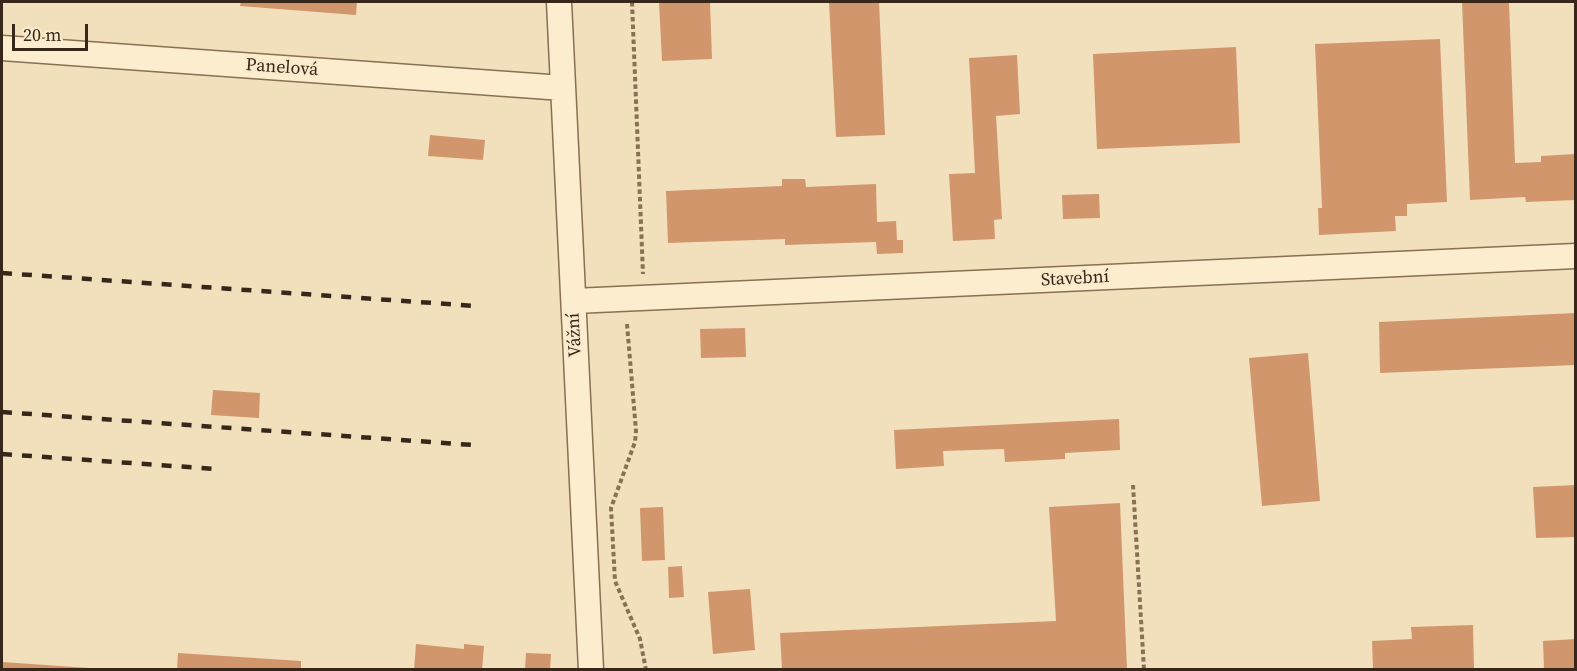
<!DOCTYPE html>
<html>
<head>
<meta charset="utf-8">
<style>
	body { margin:0 }
	#map { position:relative; width:1577px; height:671px; overflow:hidden; background:#f1e0bb; font-family:"Source Serif 4",serif }
	canvas { display:block }
	.frame { position:absolute; inset:0; border:3px solid #37271a; pointer-events:none }
	.scale { position:absolute; left:12px; top:24px; width:76px; height:27px; box-sizing:border-box; border:3px solid #37271a; border-top:0; padding-left:8px; font-size:18px; line-height:21px; white-space:nowrap; color:#37271a; -webkit-text-stroke:4px #f8eacb; paint-order:stroke }
</style>
</head>
<body>
<div id="map">
<canvas width="1577" height="671"></canvas>
<div class="frame"></div>
<div class="scale">20 m</div>
</div>
<script>
const c = document.querySelector('canvas').getContext('2d');
c.lineJoin = 'round';
function paint(path, color) { c.fillStyle = color; c.fill(path, 'evenodd'); }
const shape = rows => new Path2D(rows.map(r => 'M' + r).join(''));
function stroke(path, color, width, dash) { c.strokeStyle = color; c.lineWidth = width; c.lineCap = dash ? 'butt' : 'round'; c.setLineDash(dash || []); c.stroke(path); }
function label(font, color, halo, rows, align = 'center') {
  c.font = font + ' "Source Serif 4",serif'; c.lineWidth = 5; c.setLineDash([]); c.textBaseline = 'middle'; c.strokeStyle = halo; c.fillStyle = color; for (const [text, x, y, turn = 0] of rows) {
    c.save(); c.translate(x, y); c.rotate((+turn || 0) * Math.PI / 180); c.textAlign = isNaN(turn) ? turn : align; if (halo) c.strokeText(text, 0, 0); c.fillText(text, 0, 0); c.restore();
  }
}
const building = shape([
	[241,2,357,2,356,15,240,6],
	[659,2,710,2,712,59,662,61],
	[829,2,879,2,885,135,836,137],
	[1462,2,1509,2,1515,163,1541,162,1541,156,1576,154,1576,200,1526,202,1525,197,1470,200],
	[1440,39,1447,202,1407,204,1407,216,1395,216,1396,231,1319,235,1318,208,1322,208,1315,44],
	[1236,47,1240,143,1097,149,1093,54],
	[1017,55,1020,114,996,116,1002,219,994,220,995,239,953,241,949,174,975,173,969,58],
	[430,135,485,140,483,160,428,156],
	[782,179,805,179,806,187,876,184,877,222,896,221,897,240,903,240,903,253,877,254,876,242,785,245,785,239,668,243,666,191,782,186],
	[1099,194,1100,218,1063,219,1062,195],
	[1576,313,1576,365,1380,373,1379,322],
	[745,328,746,357,701,358,700,329],
	[1308,353,1320,501,1262,506,1249,358],
	[213,390,260,393,259,418,211,415],
	[1119,419,1120,450,1065,453,1065,459,1005,462,1004,449,943,451,944,466,896,469,894,430],
	[1576,485,1576,537,1536,538,1533,487],
	[1120,503,1127,670,782,670,780,633,1056,621,1049,507],
	[663,507,665,560,642,561,640,508],
	[682,566,684,597,669,598,668,567],
	[750,589,755,650,713,654,708,592],
	[1473,625,1474,670,1373,670,1372,641,1412,639,1411,627],
	[1576,639,1576,670,1544,670,1543,641],
	[416,644,464,649,464,644,484,646,482,670,414,670],
	[178,653,301,661,301,670,177,670],
	[526,653,551,654,550,670,525,670],
	[2,662,89,668,89,670,2,670]
]);
const path = shape([
	[632,2,643,274],
	[627,324,636,431,635,442,611,508,615,581,640,639,646,670],
	[1133,485,1144,670]
]);
const minor = shape([
	[559,2,591,670],
	[2,48,563,88],
	[574,301,1576,256]
]);
const rail = shape([
	[2,273,476,306],
	[2,412,473,445],
	[2,454,216,469]
]);
const streetNames = [
	["Panelová",282,68,4],
	["Stavební",1075,279,-3],
	["Vážní",575,335,-93]
];
paint(building, '#d2966d');
stroke(minor, '#896f54', 27);
stroke(path, '#896f54', 4, [4.5, 3]);
stroke(minor, '#fbedce', 24);
stroke(rail, '#37271a', 4.5, [10, 10]);
label('18px', '#37271a', '#f8eacb', streetNames);
</script>
</body>
</html>
